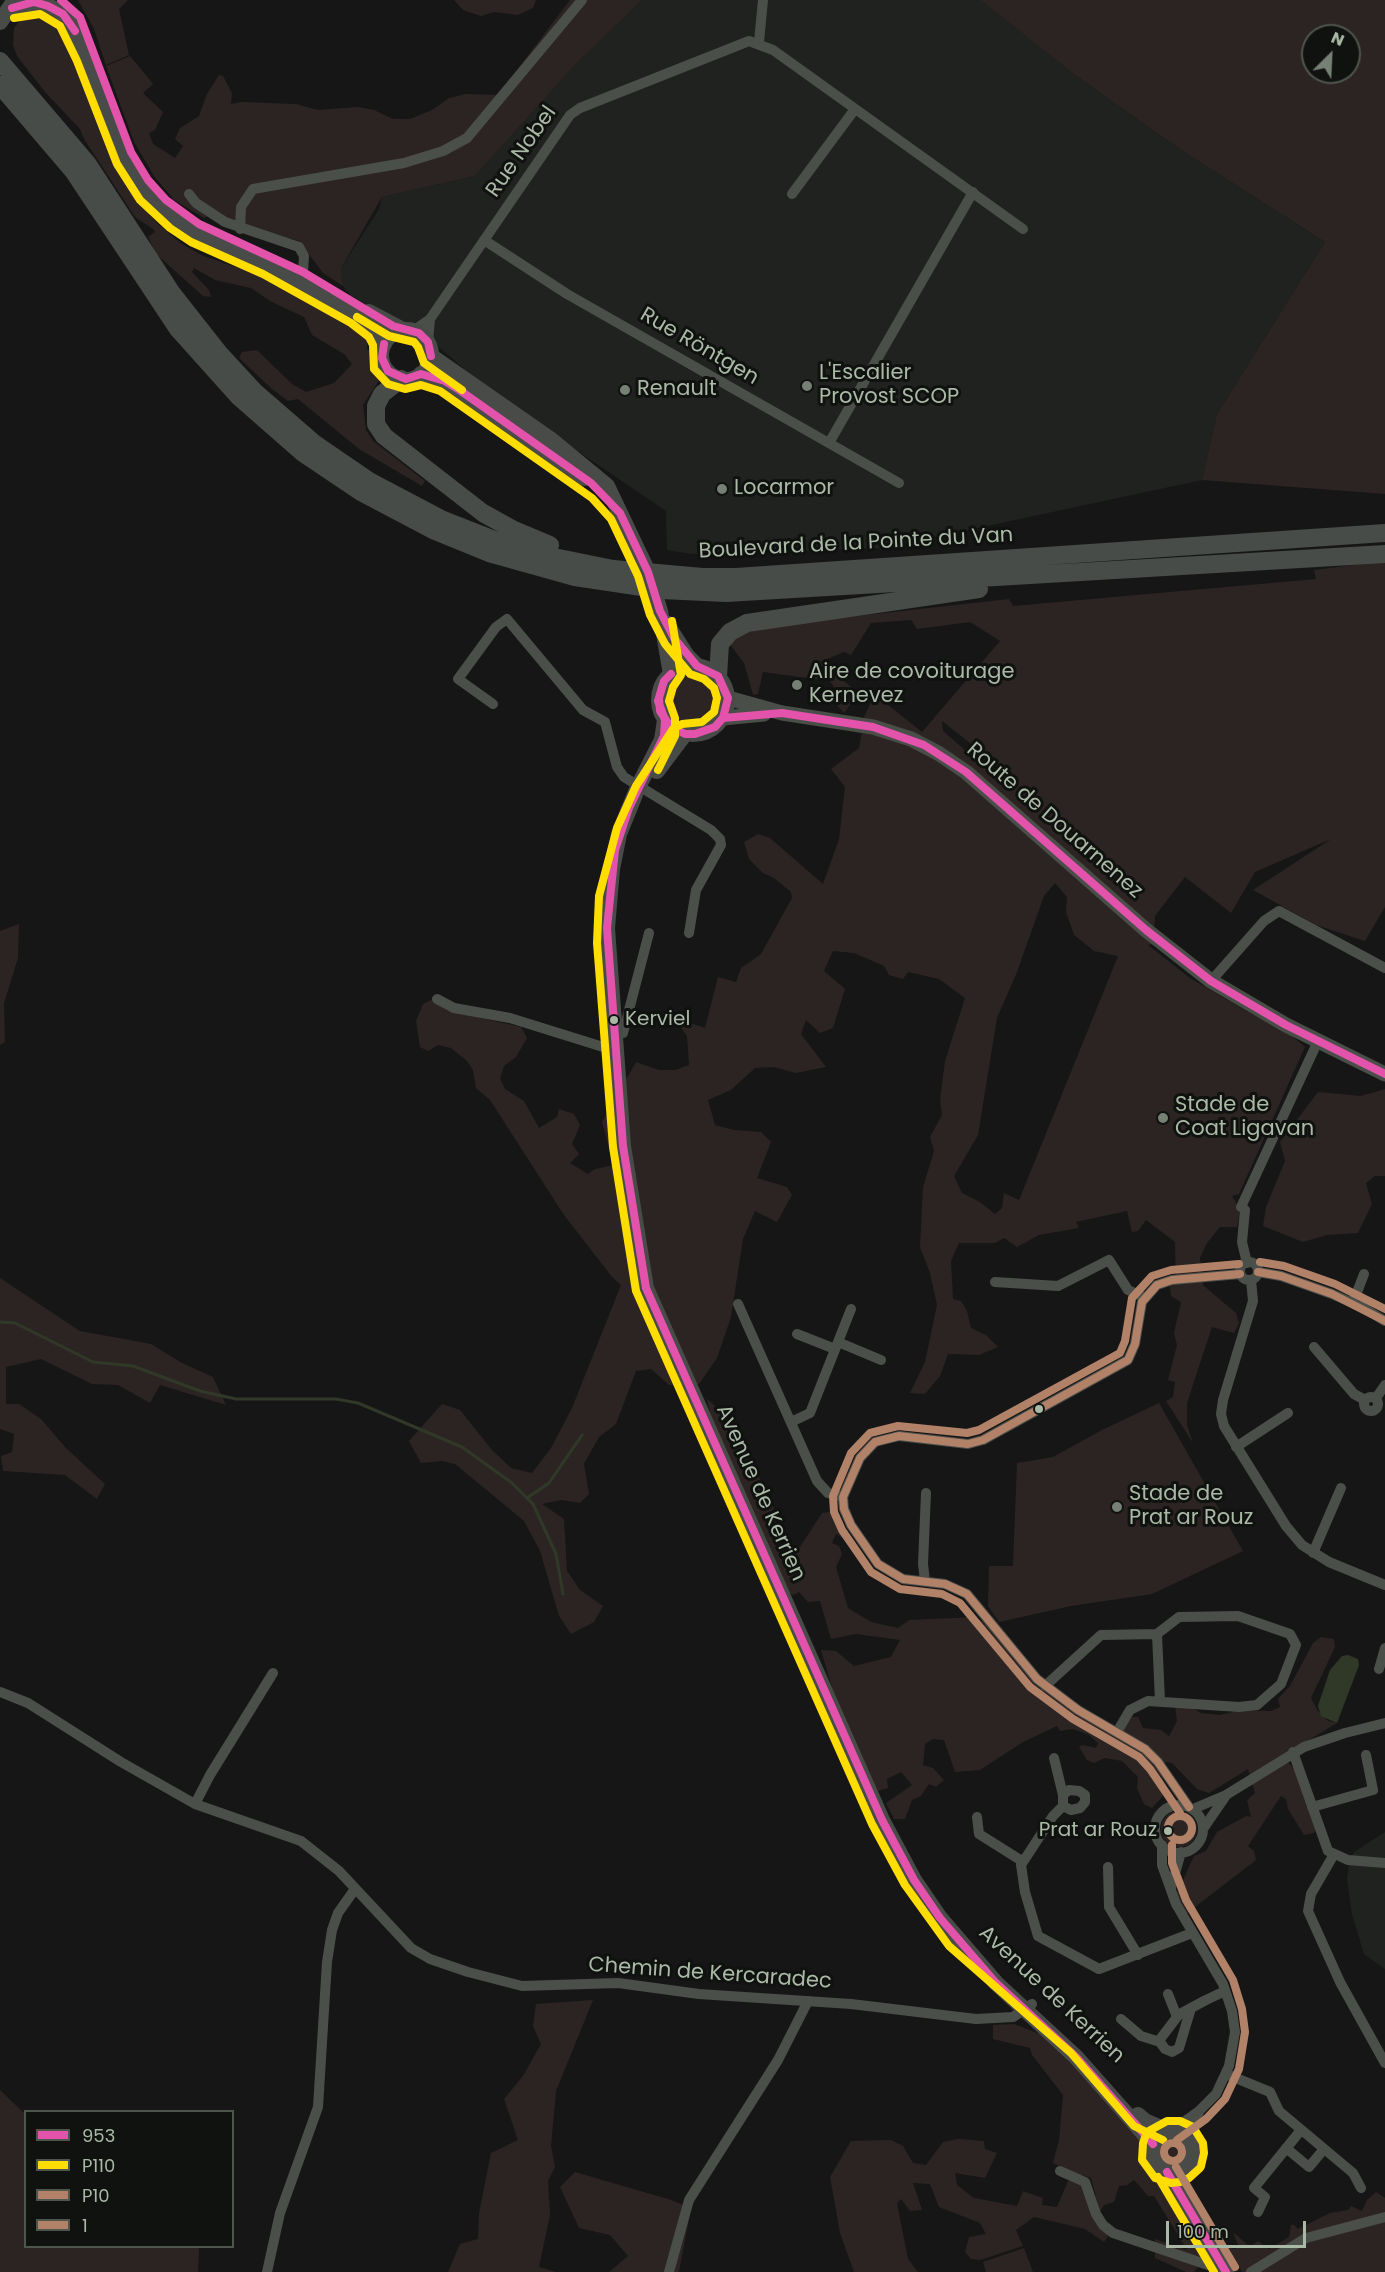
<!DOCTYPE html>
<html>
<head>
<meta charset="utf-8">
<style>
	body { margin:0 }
	#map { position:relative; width:1385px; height:2272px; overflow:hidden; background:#161616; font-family:Poppins,sans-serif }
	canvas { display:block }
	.legend { position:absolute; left:24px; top:2110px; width:210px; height:138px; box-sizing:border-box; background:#101210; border:2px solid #4e554c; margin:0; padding:8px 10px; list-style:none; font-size:18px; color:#aab9a6 }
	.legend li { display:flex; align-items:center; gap:12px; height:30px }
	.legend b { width:30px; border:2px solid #4e554c }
	.north { position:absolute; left:1301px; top:24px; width:60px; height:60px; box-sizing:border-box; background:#101210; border:2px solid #4e554c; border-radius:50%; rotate:24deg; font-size:16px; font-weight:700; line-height:24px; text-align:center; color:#aab9a6 }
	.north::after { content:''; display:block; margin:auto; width:21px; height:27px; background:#768074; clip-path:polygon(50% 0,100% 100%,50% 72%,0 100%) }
	.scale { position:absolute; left:1166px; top:2221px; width:140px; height:27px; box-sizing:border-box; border:3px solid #aab9a6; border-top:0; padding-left:8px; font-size:18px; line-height:21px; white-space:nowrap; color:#aab9a6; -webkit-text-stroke:4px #101210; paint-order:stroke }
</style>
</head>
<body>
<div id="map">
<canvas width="1385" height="2272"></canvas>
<ul class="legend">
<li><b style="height:8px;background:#e353ab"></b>953</li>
<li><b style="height:8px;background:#fd0"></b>P110</li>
<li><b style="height:8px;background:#b18168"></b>P10</li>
<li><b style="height:8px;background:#b18168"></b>1</li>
</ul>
<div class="north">N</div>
<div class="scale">100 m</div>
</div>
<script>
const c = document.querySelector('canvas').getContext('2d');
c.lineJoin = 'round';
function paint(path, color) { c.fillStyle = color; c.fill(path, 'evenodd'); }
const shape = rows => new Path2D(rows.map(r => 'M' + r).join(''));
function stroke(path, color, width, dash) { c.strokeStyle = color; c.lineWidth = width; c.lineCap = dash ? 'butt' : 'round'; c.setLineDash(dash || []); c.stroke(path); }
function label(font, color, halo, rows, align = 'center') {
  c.font = font + ' Poppins,sans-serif'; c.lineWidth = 6; c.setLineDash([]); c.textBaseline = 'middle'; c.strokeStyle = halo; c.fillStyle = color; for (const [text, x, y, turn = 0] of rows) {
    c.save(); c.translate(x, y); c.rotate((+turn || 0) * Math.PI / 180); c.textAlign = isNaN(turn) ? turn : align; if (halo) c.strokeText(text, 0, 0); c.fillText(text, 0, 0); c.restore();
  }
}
const built = shape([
	[642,0,983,0,1075,75,1181,150,1325,242,1217,414,1202,480,884,548,692,554,667,550,666,511,492,393,412,324,391,320,351,296,343,286,341,268,379,209,382,197,475,176,573,67],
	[1385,1832,1385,1969,1364,1954,1352,1914,1347,1879,1349,1864,1354,1852]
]);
const green = shape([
	[78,0,128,0,119,9,129,55,106,65,94,29],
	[454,0,536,0,533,8,518,15,494,12,481,16,463,10],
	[570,0,642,0,573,67,475,176,382,197,341,268,343,286,323,273,299,241,259,230,213,213,204,218,174,200,154,176,134,142,106,66,130,56,150,80,153,84,143,93,163,112,155,130,149,133,153,144,175,158,183,146,175,139,180,128,199,116,207,94,219,75,223,76,232,93,231,104,241,102,296,104,318,110,358,107,374,110,393,119,410,119,432,110,449,98,465,94,498,95],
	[981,0,1385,0,1385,494,1202,480,1217,414,1325,242,1181,150,1075,75],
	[1313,36,1349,36,1349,72,1313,72],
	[39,11,54,15,68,32,98,106,115,159,148,213,158,224,182,244,203,256,285,283,368,329,367,349,370,351,380,379,363,405,366,430,373,441,425,481,422,486,359,449,298,399,288,401,272,389,239,358,242,352,257,350,292,384,306,392,334,383,352,364,344,354,312,335,304,317,270,301,251,288,215,280,194,268,192,272,209,290,211,297,203,296,156,254,148,237,155,232,153,229,135,217,84,139,80,129,45,92,17,56,13,45,14,28,26,13],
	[1385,561,1385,907,1365,941,1316,925,1253,890,1331,839,1255,872,1231,913,1185,877,1155,916,1153,944,1148,945,1190,978,1248,1012,1285,1030,1305,1047,1239,1194,1232,1196,1240,1210,1237,1227,1220,1227,1207,1243,1200,1258,1203,1285,1236,1313,1239,1323,1234,1333,1212,1327,1187,1403,1187,1425,1193,1443,1166,1401,1173,1397,1175,1382,1168,1380,1177,1345,1174,1333,1181,1302,1171,1296,1170,1285,1176,1283,1175,1242,1146,1220,1138,1231,1132,1232,1127,1211,1076,1222,1079,1228,1039,1235,1017,1247,1004,1238,995,1243,959,1243,951,1261,953,1299,961,1301,967,1311,971,1328,986,1335,998,1347,979,1355,948,1354,940,1376,925,1394,910,1393,925,1362,937,1305,930,1273,920,1247,923,1187,934,1151,930,1137,942,1115,940,1099,945,1061,965,998,939,979,908,972,903,979,889,975,884,966,854,953,833,951,824,971,845,989,833,1028,820,1033,806,1020,801,1034,826,1067,796,1073,774,1067,755,1068,731,1090,708,1100,715,1125,734,1130,761,1132,771,1142,757,1178,787,1187,792,1195,777,1222,755,1211,743,1239,731,1317,717,1358,699,1384,669,1385,651,1369,636,1371,616,1424,599,1437,584,1464,589,1494,580,1503,561,1500,542,1504,564,1519,567,1571,580,1590,603,1606,594,1622,571,1634,559,1616,540,1551,524,1521,455,1464,442,1461,421,1463,409,1441,442,1404,460,1410,492,1450,511,1468,532,1473,551,1448,572,1408,621,1285,612,1277,564,1215,490,1100,476,1088,473,1070,467,1061,451,1048,438,1045,428,1051,420,1047,416,1021,423,1004,431,1000,446,1010,521,1027,527,1038,516,1057,504,1066,500,1078,505,1089,524,1101,539,1128,557,1117,559,1109,574,1114,580,1125,572,1144,579,1154,570,1163,588,1174,595,1169,614,1165,602,1122,636,1062,659,1070,675,1070,689,1065,687,1036,679,1025,687,1022,705,1028,718,977,736,982,741,968,761,954,792,898,791,892,774,878,763,873,749,859,744,842,758,834,770,838,823,884,839,839,845,787,831,769,859,748,862,731,866,729,864,717,871,702,878,697,922,732,1000,641,970,622,917,629,911,620,871,623,851,655,844,652,820,662,859,693,844,713,835,703,836,690,830,681,763,672,758,694,753,695,744,663,728,642,739,634,794,623,1009,599,1013,606,1316,579,1314,570],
	[942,721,984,754,1001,771,974,758,943,731],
	[1055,883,1067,897,1066,912,1074,935,1094,951,1118,956,1019,1200,1004,1193,1002,1208,995,1214,980,1202,962,1193,954,1176,978,1135,997,1018,1017,972,1044,896],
	'667 697a27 27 0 1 1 54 0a27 27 0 1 1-54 0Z',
	[19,924,18,958,4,1003,5,1042,0,1045,0,931],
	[1385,1089,1385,1176,1375,1176,1366,1183,1372,1204,1358,1233,1327,1235,1303,1242,1263,1226,1266,1207,1285,1161,1280,1142,1318,1092,1361,1096],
	[0,1278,80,1331,151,1344,182,1363,213,1377,226,1405,160,1385,150,1403,118,1385,92,1384,41,1359,6,1367,6,1404,19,1404,41,1419,65,1447,105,1484,97,1499,65,1475,3,1471,1,1456,12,1452,14,1434,0,1429],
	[707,1399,721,1411,741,1441,773,1506,779,1539,785,1545,793,1550,800,1547,822,1513,829,1512,842,1520,847,1532,843,1538,836,1534,832,1543,839,1546,842,1554,836,1567,848,1608,871,1622,898,1628,909,1620,974,1617,985,1623,1023,1669,1121,1737,1127,1722,1133,1717,1138,1717,1143,1728,1161,1730,1169,1736,1177,1721,1175,1706,1191,1707,1201,1713,1220,1715,1240,1710,1271,1711,1280,1707,1278,1699,1290,1686,1313,1643,1321,1637,1334,1639,1335,1647,1311,1698,1318,1711,1328,1721,1337,1723,1282,1756,1299,1774,1316,1828,1314,1833,1304,1835,1288,1809,1286,1799,1281,1796,1248,1846,1254,1851,1256,1860,1186,1914,1177,1893,1194,1856,1206,1851,1217,1832,1246,1816,1251,1817,1247,1800,1255,1793,1248,1769,1209,1793,1197,1789,1172,1763,1166,1762,1160,1772,1166,1786,1162,1797,1152,1808,1144,1804,1137,1788,1138,1777,1122,1761,1105,1758,1094,1763,1087,1760,1079,1747,1083,1745,1096,1748,1098,1743,1089,1735,1073,1729,1060,1731,1057,1726,1023,1742,980,1770,955,1772,944,1740,933,1739,925,1744,923,1765,933,1768,944,1780,936,1787,929,1784,921,1796,912,1800,905,1819,894,1819,886,1803,912,1785,901,1772,887,1779,888,1788,878,1791,832,1688,821,1650,836,1651,854,1666,891,1657,900,1640,856,1634,831,1639,820,1601,808,1602,799,1592,793,1595,785,1591,716,1439],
	[1159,1403,1243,1551,1152,1594,1071,1606,999,1622,988,1606,989,1566,1013,1566,1017,1463,1053,1457,1102,1430],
	'1161 1829a18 18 0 1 1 36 0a18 18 0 1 1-36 0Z',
	[593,2000,556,2091,551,2146,555,2167,548,2181,550,2215,539,2267,556,2272,448,2272,460,2244,478,2239,479,2213,491,2153,518,2140,504,2099,523,2076,541,2044,533,2026,536,2004],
	[1014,2024,1048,2037,1143,2144,1151,2161,1171,2185,1208,2254,1194,2272,1186,2272,1155,2258,1155,2239,1187,2250,1154,2196,1148,2196,1134,2180,1127,2185,1119,2186,1114,2202,1104,2205,1100,2212,1091,2178,1082,2175,1109,2235,1104,2242,1085,2229,1034,2217,1016,2230,1023,2246,980,2260,971,2259,965,2252,969,2237,986,2234,980,2223,939,2207,930,2184,913,2183,922,2210,910,2211,901,2199,897,2203,908,2259,918,2272,854,2272,840,2233,830,2177,851,2141,891,2140,903,2146,913,2163,926,2165,943,2142,958,2139,984,2141,985,2149,997,2153,985,2178,955,2173,957,2185,974,2198,1017,2206,1023,2191,1043,2198,1042,2205,1057,2207,1072,2172,1053,2163,1059,2140,1063,2095,1032,2055,1030,2048,993,2039,993,2025],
	[0,2090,25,2114,26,2246,205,2247,199,2248,198,2272,0,2272],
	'1159 2152a15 15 0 1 1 30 0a15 15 0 1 1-30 0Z',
	[575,2172,668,2199,691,2208,679,2272,609,2272,628,2256,610,2235,579,2228,560,2187],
	[1376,2192,1385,2198,1385,2272,1242,2272,1227,2246,1235,2249,1238,2245,1233,2232,1250,2247,1258,2241,1269,2249,1289,2237,1291,2225,1294,2225,1298,2229,1330,2213,1348,2210,1351,2206,1362,2211,1367,2200],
	[1024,2248,1033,2272,986,2272,983,2262]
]);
const water = shape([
	[1348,1655,1358,1659,1359,1665,1337,1723,1321,1716,1318,1706,1330,1670,1342,1656]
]);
const stream = shape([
	[0,1322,15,1323,93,1362,133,1366,200,1391,236,1399,336,1399,358,1403,462,1447,512,1483,533,1504,556,1554,563,1594],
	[527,1498,549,1483,582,1435]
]);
const minor = shape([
	[759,42,763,0],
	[189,194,196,203,225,222,299,247,304,256,303,272,308,287],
	[792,194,855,109],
	[240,229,241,207,253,189,404,163,443,151,467,138,582,0],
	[484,240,567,294,899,483],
	[413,331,430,319,570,115,580,108,749,41,773,50,1023,229],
	[428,342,430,319],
	[829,443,973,192],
	[493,704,458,679,496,627,507,619,583,710,605,722,617,767,624,777,711,830,720,839,721,845,696,890,689,933],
	[1211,981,1264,921,1279,911,1385,968],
	[437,999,454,1008,510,1018,616,1051],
	[614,1033,623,1033,649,933],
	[1241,1207,1318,1041],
	[1245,1210,1242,1242,1247,1263],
	'1240 1271a9 9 0 1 1 18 0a9 9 0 1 1-18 0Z',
	[1258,1272,1281,1276,1332,1294,1362,1307,1385,1321],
	[1251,1280,1253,1301,1223,1400,1221,1414,1224,1426,1286,1526,1302,1545,1329,1562,1385,1585],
	[995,1282,1058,1286,1109,1260,1128,1290,1144,1297],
	[1353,1303,1364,1274],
	[738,1304,817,1481,828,1493,843,1497],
	[797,1334,835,1349],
	[838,1342,881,1360],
	[1314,1347,1354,1394,1365,1400],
	'1364 1404a7 7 0 1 1 14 0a7 7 0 1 1-14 0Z',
	[1376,1398,1385,1385],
	[791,1422,810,1413,851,1309],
	[1236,1447,1288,1413],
	[1313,1553,1341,1488],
	[925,1581,923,1564,926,1493],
	[1379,1669,1385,1648],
	[1045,1686,1101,1635,1157,1634],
	[0,1692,28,1703,121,1762,195,1804,301,1841,339,1871,411,1948,430,1959,468,1972,522,1986,618,1983,699,1994,851,2004,976,2019,1013,2017,1032,2004],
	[1117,1732,1130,1710,1148,1701,1239,1707,1257,1705,1281,1684,1296,1645,1290,1634,1238,1616,1179,1617,1157,1634,1160,1701],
	[1293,1752,1328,1851,1348,1860,1385,1863],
	[1054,1758,1063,1795],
	[195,1804,210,1775,273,1673],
	'1155 1829a24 24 0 1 1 48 0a24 24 0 1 1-48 0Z',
	[1063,1806,1071,1810,1080,1808,1085,1802,1085,1795,1079,1791,1069,1790,1063,1795,1063,1806,1053,1816,1021,1865,1025,1892,1038,1936,1099,1969,1192,1933],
	[1189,1807,1158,1762,1145,1749,1078,1710,1037,1679,967,1594,945,1584,903,1579,878,1564,851,1525,844,1509,843,1497,860,1458,875,1442,899,1436,968,1444,983,1440,1128,1360,1135,1344,1142,1302,1157,1285,1172,1280,1240,1274],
	[1312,1807,1373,1790,1366,1755],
	[1193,1809,1226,1795,1304,1747,1345,1733,1385,1723],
	[977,1817,979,1834,1022,1861],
	[1203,1829,1225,1797],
	[1162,1845,1162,1865,1176,1904,1223,1984,1232,2011,1235,2032,1229,2066,1216,2094,1199,2111,1171,2131],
	[1333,1856,1311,1894,1308,1911,1340,1982,1385,2063],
	[1108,1867,1109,1907,1138,1955],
	[1171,1888,1181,1852],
	[1168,1994,1177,2017],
	[1191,2008,1179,2048,1172,2052,1165,2049,1160,2042,1161,2038,1177,2017,1180,2014,1191,2008,1206,2000,1225,1991],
	[1121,2019,1141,2036,1160,2042],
	[1226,2074,1270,2092,1279,2111,1353,2173,1361,2188],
	[1190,2140,1199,2112],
	[1286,2148,1309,2167,1324,2149],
	[1060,2171,1085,2182,1096,2214,1103,2225,1113,2233,1208,2265,1226,2265],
	[1258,2212,1265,2197,1254,2188,1301,2130],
	[267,2272,280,2213,318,2107,327,1962,332,1930,338,1913,355,1889],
	[669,2272,689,2200,778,2060,808,2001],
	[1251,2272,1306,2238,1385,2217]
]);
const secondary = shape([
	[728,698,782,713,873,727,911,739,938,753,966,772,1146,930,1211,981,1286,1025,1385,1074],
	[723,718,764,714]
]);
const primary = shape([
	[12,8,41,3,57,10,68,20,87,57,126,159,139,181,162,208,195,232,268,265,357,314,378,330,384,344],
	[0,22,15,0],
	[369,312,403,330],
	'381 355a25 25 0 1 1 50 0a25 25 0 1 1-50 0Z',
	[431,356,550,439,607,486,648,572,660,611,671,674],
	[421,374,445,381,458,389,584,478],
	[666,623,687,656,697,666],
	'659 700a34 34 0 1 1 68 0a34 34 0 1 1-68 0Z',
	[665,720,662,740,638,787,619,834,612,869,607,928,623,1146,646,1288,882,1820,914,1880,940,1918,996,1983,1076,2057,1153,2144],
	[657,771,685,734],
	[1138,2115,1145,2121,1168,2131],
	'1152 2152a21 21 0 1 1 42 0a21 21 0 1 1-42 0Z',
	[1167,2172,1226,2272]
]);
const trunk = shape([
	[0,61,87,163,171,292,219,353,255,392,315,444,369,481,443,520,494,540,544,555,613,569,702,577,736,577,1385,533],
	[0,85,74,172,178,329,239,397,303,453,361,492,435,531,489,553,575,577,662,590,726,593,1385,554],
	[401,379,382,394,376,406,376,424,384,436,483,513,512,529,550,545],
	[718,676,720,644,730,632,747,623,979,589]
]);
const bus1 = shape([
	[61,0,80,17,131,152,148,180,166,200,199,224,303,272,393,326,419,333,428,342,431,356],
	[12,8,34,2,48,6,63,14,75,31],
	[384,344,382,358,388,371,406,379,421,374],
	[421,374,445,381,458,389,591,483,620,513,648,572,660,611,674,638,697,666,718,676,728,698,723,718,715,727,695,734,685,734,670,726,660,711,659,698],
	[671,674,664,681,658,701,665,720,664,736,629,808,615,850,607,928,623,1146,646,1288,882,1820,914,1880,940,1918,996,1983,1076,2057,1153,2144],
	[723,718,782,713,873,727,924,745,966,772,1146,930,1211,981,1286,1025,1385,1074],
	[1167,2172,1226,2272]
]);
const bus2 = shape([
	[14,18,40,14,60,26,77,61,117,164,140,200,170,228,191,242,263,274,351,323,369,337,373,345,374,369,388,384,405,389,421,385,440,391,592,498,611,519,638,576,650,615,665,644,690,674,704,679,714,688,717,698,714,712,702,722,682,724,673,729,636,786,617,828,599,896,597,943,613,1147,636,1291,872,1824,905,1885,949,1946,1071,2053,1134,2126,1163,2140],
	[357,317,389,336,414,342,418,347,424,363,462,390],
	[658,770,675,736,675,718,669,701,673,687,681,675,672,621],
	[1200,2168,1189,2178,1180,2182,1171,2183,1155,2178,1142,2160,1143,2143,1147,2132,1167,2121,1180,2121,1193,2127,1203,2143,1204,2153,1201,2166],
	[1158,2177,1214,2272]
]);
const bus3 = shape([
	[1260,1262,1284,1266,1335,1284,1385,1309],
	[1180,1813,1150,1769,1139,1757,1073,1719,1030,1687,960,1603,942,1594,900,1589,871,1572,842,1530,834,1512,833,1496,851,1453,870,1433,898,1426,967,1433,979,1430,1120,1353,1125,1341,1132,1298,1152,1276,1171,1270,1239,1264],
	'1168 1828a12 12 0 1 1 24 0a12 12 0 1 1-24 0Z',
	[1172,1845,1172,1863,1186,1900,1233,1980,1242,2009,1245,2032,1239,2069,1225,2099,1206,2119,1177,2140],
	'1164 2152a9 9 0 1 1 18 0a9 9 0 1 1-18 0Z',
	[1176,2167,1235,2267]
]);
const bus4 = shape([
	[1258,1272,1281,1276,1332,1294,1385,1321],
	[1189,1807,1158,1762,1145,1749,1078,1710,1037,1679,967,1594,945,1584,903,1579,878,1564,851,1525,844,1509,843,1497,860,1458,875,1442,899,1436,968,1444,983,1440,1128,1360,1135,1344,1142,1302,1157,1285,1172,1280,1240,1274]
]);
const markers = [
	[807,386,6,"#768074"],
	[625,390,6,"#768074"],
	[722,489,6,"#768074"],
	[797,685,6,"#768074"],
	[614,1020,5,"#aab9a6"],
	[1163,1118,6,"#768074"],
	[1039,1409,5,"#aab9a6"],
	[1117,1507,6,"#768074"],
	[1168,1831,5,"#aab9a6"]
];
const busNames = [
	["Kerviel",625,1020],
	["Prat ar Rouz",1157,1831,"right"]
];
const streetNames = [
	["Rue Nobel",522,152,-55],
	["Rue Röntgen",699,347,30],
	["Boulevard de la Pointe du Van",856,544,-3],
	["Route de Douarnenez",1054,821,41],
	["Avenue de Kerrien",760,1493,66],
	["Chemin de Kercaradec",710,1974,4],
	["Avenue de Kerrien",1051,1995,43]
];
const poiNames = [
	["L'Escalier",819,374],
	["Provost SCOP",819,398],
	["Renault",637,390],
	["Locarmor",734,489],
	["Aire de covoiturage",809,673],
	["Kernevez",809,697],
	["Stade de",1175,1106],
	["Coat Ligavan",1175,1130],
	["Stade de",1129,1495],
	["Prat ar Rouz",1129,1519]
];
paint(built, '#202220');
paint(green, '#2c2423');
paint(water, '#303928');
stroke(stream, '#303928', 3);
stroke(minor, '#4b4f4a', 10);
stroke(secondary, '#494e48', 15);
stroke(primary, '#484b48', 16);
stroke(trunk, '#484c48', 18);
stroke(bus1, '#e353ab', 8);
stroke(bus2, '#fd0', 8);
stroke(bus3, '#b18168', 8);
stroke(bus4, '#b18168', 8);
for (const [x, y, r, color] of markers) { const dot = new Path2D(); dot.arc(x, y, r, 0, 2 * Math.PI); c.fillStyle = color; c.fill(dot); stroke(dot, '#101210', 2); }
label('20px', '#aab9a6', '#101210', busNames, 'left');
label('21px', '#aab9a6', '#101210', streetNames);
label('21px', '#aab9a6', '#101210', poiNames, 'left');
</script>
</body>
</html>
